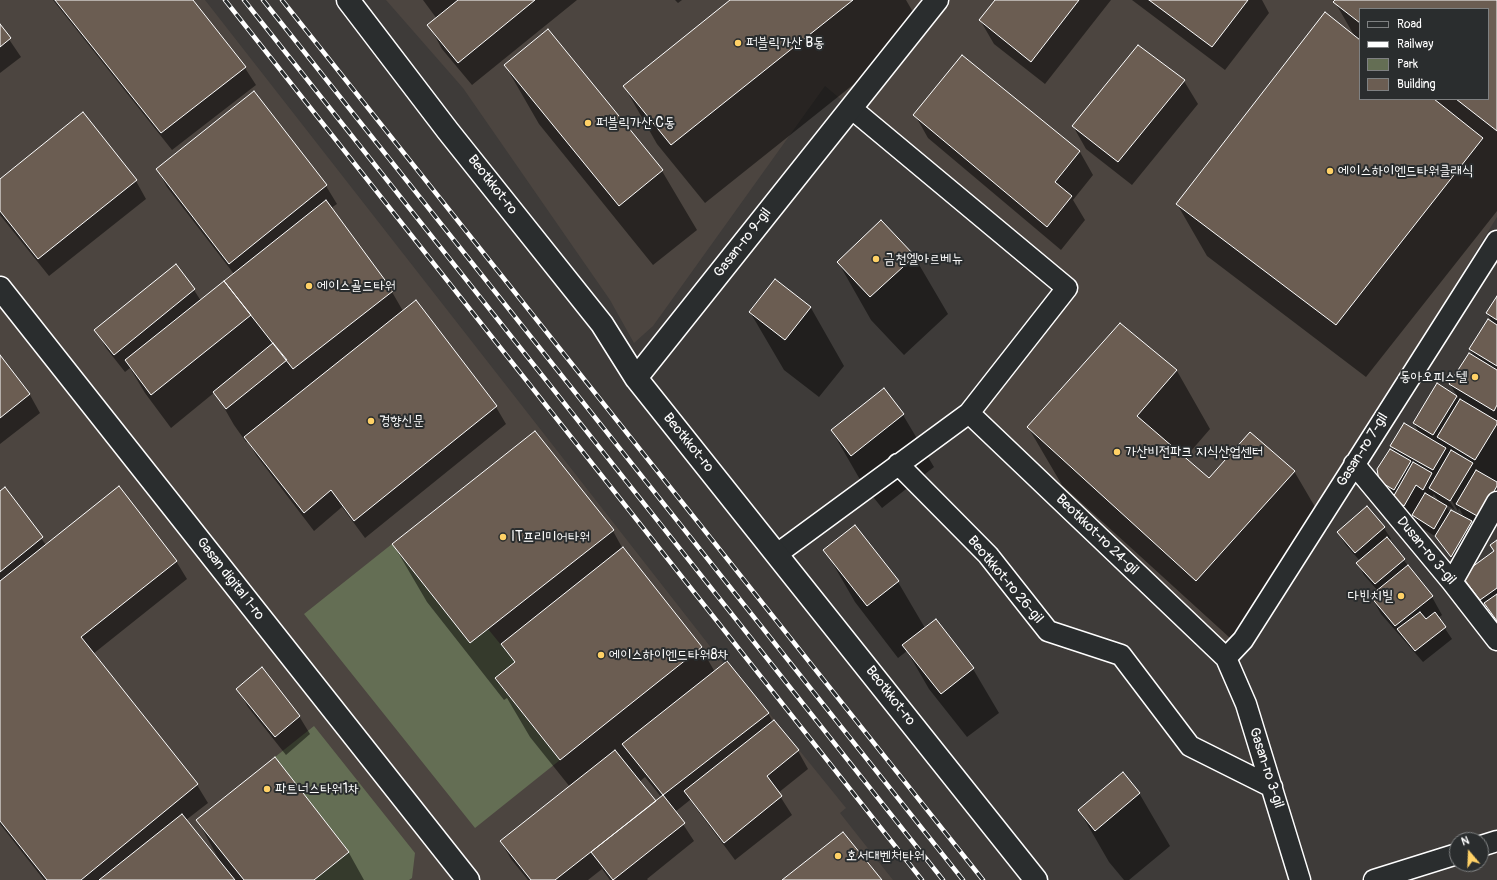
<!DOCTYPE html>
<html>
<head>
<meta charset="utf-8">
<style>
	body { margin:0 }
	#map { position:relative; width:1497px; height:880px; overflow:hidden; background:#3e3b39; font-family:Pangolin,sans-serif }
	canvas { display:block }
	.legend { position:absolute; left:1359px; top:8px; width:130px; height:92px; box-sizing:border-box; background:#2a2d2e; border:1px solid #7f8182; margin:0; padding:5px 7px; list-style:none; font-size:12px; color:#fff }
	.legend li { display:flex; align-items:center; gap:8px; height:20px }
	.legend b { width:20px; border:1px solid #7f8182 }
	.north { position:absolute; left:1449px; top:832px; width:40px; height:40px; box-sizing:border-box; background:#2a2d2e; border:1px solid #7f8182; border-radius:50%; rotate:341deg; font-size:11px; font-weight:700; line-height:16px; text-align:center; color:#fff }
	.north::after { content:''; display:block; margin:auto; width:14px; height:18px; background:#ffd166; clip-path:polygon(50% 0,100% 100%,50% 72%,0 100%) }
</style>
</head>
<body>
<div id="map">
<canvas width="1497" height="880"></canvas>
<ul class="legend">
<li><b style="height:5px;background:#2a2d2e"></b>Road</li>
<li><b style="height:5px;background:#fff"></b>Railway</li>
<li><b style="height:11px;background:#646e54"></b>Park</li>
<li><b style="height:11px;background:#6b5d52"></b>Building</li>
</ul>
<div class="north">N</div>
</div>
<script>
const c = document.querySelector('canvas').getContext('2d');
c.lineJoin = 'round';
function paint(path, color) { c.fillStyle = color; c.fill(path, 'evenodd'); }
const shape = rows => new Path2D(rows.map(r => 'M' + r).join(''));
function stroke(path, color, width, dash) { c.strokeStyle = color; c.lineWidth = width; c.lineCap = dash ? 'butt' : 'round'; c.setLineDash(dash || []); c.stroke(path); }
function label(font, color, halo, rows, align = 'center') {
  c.font = font + ' Pangolin,"Poor Story",sans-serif'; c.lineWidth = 4; c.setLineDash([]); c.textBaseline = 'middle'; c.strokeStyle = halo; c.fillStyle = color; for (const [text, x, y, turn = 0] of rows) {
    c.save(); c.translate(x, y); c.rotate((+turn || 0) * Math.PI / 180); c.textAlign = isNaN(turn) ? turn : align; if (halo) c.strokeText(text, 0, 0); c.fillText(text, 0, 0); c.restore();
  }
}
const built = shape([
	[0,0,205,0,723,663,727,661,846,808,840,813,893,880,0,880],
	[386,0,1497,0,1497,217,1226,658,969,413,1067,288,825,86,653,326,634,343,610,300,463,88],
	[1360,9,1488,9,1488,99,1360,99]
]);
const green = shape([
	[392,544,470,643,488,629,515,662,495,679,560,760,475,828,304,614],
	[314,726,415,853,412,878,409,880,314,880,349,852,275,757]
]);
const shadow = shape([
	[53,0,192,0,245,68,256,85,172,150],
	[423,0,577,0,472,85,442,49,429,25,437,19],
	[675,0,682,0,678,3],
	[731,0,906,0,923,29,705,203,657,144,624,86],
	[996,0,1111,0,1045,84,994,44,980,20],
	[1132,0,1262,0,1269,13,1225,70],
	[1336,0,1497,0,1497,211,1366,377,1207,256,1177,204,1355,37,1335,2],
	[1360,9,1488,9,1488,99,1360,99],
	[0,26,21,57,0,73],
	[548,30,662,171,697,230,653,265,539,124,505,65],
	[963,57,1080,152,1093,175,1073,200,1085,220,1061,250,928,138,915,115],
	[1184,81,1198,104,1132,185,1086,149,1073,126],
	[254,92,326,186,337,204,331,208,392,292,403,311,496,407,506,424,365,538,342,507,314,531,256,455,248,441,246,442,234,425,215,392,171,428,145,393,130,368,125,372,106,348,96,330,194,290,201,301,234,274,167,187,157,169],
	[83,114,136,181,146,199,49,276,0,215,0,181],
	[914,256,948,314,904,355,871,320,838,262],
	[775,280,811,308,844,366,819,397,784,370,750,312],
	[1497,298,1497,509,1486,529,1469,519,1478,534,1458,568,1438,538,1420,527,1413,515,1411,517,1380,481,1396,454,1392,446,1420,434,1414,423,1437,385,1459,399,1450,384,1476,359,1470,349,1493,323,1487,313],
	[1442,444,1445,449,1441,446],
	[1434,494,1439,502,1431,498],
	[1449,496,1458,511,1459,508,1465,519,1450,513,1445,504,1455,510,1447,497],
	[1120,324,1177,371,1210,429,1185,458,1209,479,1294,471,1328,529,1230,638,1062,485,1028,427],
	[0,357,30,395,40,413,0,444],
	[903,415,934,467,882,508,862,483,832,431],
	[5,489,46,545,176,561,187,579,93,654,197,785,208,803,186,820,222,865,198,821,274,759,349,853,364,880,44,880,0,824,0,492],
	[855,526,898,582,925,628,936,620,973,669,999,713,967,737,929,689,907,651,898,658,855,602,825,550],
	[1384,528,1391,539,1389,541,1432,597,1442,615,1438,618,1452,639,1423,662,1381,614,1371,596,1378,591,1364,575,1358,563,1360,561,1345,544,1338,532],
	[613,531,624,551,701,648,715,672,768,713,773,722,798,751,808,769,778,793,792,815,735,860,690,800,675,812,694,841,647,879,648,880,610,880,602,869,588,880,528,880,511,859,501,842,570,787,530,737,507,698,504,700,427,602,393,544],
	[645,777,662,798,656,802,639,782],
	[1497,542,1497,624,1473,594,1463,576,1495,551],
	[238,689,299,716,310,734,286,755,248,707],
	[1139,793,1170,846,1129,880,1124,880,1109,862,1079,810]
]);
const building = shape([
	[55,0,193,0,246,67,161,133,55,0],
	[458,0,535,0,458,63,427,25,458,0],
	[730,0,853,0,671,145,623,86,730,0],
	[995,0,1079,0,1031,62,979,20,995,0],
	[1149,0,1248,0,1212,47,1149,0],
	[1335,0,1497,0,1497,131,1456,99,1488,99,1488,9,1360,9,1360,23,1333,2,1335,0],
	[1325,12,1360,40,1360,99,1434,99,1483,138,1336,325,1176,204,1325,12],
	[0,24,11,38,0,47,0,24],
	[548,29,663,170,619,206,504,65,548,29],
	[1138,45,1185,80,1118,162,1072,126,1138,45],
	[962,55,1080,151,1055,182,1072,196,1047,227,913,115,962,55],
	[254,91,327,185,229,264,156,169,254,91],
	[83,112,137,180,38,259,0,211,0,179,83,112],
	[326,200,393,291,293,369,224,281,326,200],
	[881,220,915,256,870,297,837,262,881,220],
	[176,264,195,289,114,355,94,330,176,264],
	[775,279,811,307,785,340,749,312,775,279],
	[224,281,251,315,151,395,125,360,224,281],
	[1497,296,1497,320,1486,313,1497,296],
	[416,300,497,406,354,521,331,490,304,513,244,437,416,300],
	[1488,319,1497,325,1497,366,1469,349,1488,319],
	[1120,323,1177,370,1137,416,1209,478,1250,432,1295,471,1196,581,1027,427,1120,323],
	[273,343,287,360,226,409,213,392,273,343],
	[1469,353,1497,370,1497,405,1494,411,1449,384,1469,353],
	[0,355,30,394,0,418,0,355],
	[1437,383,1457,396,1433,435,1413,423,1437,383],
	[884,388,904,414,851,456,831,430,884,388],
	[1460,399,1497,421,1497,424,1475,460,1437,437,1460,399],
	[1404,423,1446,448,1433,470,1390,446,1404,423],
	[535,431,614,530,470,643,392,544,535,431],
	[1390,449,1411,461,1394,490,1379,481,1377,469,1390,449],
	[1451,450,1473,463,1450,501,1429,488,1451,450],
	[1413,462,1432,473,1423,490,1416,485,1404,506,1392,499,1413,462],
	[1476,470,1497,482,1497,486,1479,517,1456,504,1476,470],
	[119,486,177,561,81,637,198,784,81,880,47,880,0,821,0,581,119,486],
	[5,487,43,537,0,572,0,491,5,487],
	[1425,493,1447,506,1434,529,1412,515,1425,493],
	[1367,506,1385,527,1355,553,1337,532,1367,506],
	[1451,510,1472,521,1451,557,1435,536,1451,510],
	[855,525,899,581,867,606,823,550,855,525],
	[1387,537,1405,559,1375,584,1356,563,1387,537],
	[1497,540,1497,588,1480,600,1461,575,1494,551,1490,545,1497,540],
	[623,547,702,647,560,760,495,678,515,662,501,644,623,547],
	[1408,565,1433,596,1395,626,1370,596,1408,565],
	[1497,594,1497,621,1484,603,1497,594],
	[1420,612,1426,619,1435,612,1446,627,1415,651,1397,629,1420,612],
	[936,619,974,668,941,694,902,645,936,619],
	[727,661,769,713,663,795,622,744,727,661],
	[262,667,300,716,275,737,236,689,262,667],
	[774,720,799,750,767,776,782,796,724,843,684,791,774,720],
	[615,750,656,801,555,880,531,880,500,841,615,750],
	[275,757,349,852,314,880,244,880,196,820,275,757],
	[1123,772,1140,793,1095,831,1078,810,1123,772],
	[663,795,685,823,613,880,591,852,663,795],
	[182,814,235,880,99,880,182,814],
	[843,832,882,880,782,880,843,832]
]);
const minor = shape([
	[969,413,1226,658,1246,704,1300,880],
	[898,464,988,555,1048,631,1121,655,1190,746,1272,787],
	[1354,464,1452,582,1497,640],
	[777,554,969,413,1067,288,851,108],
	[1452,582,1497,502],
	[1226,658,1243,640,1497,241],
	[1481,846,1497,841],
	[1374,880,1457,854]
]);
const tertiary = shape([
	[348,0,448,131,602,324,636,378,1036,880],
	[0,288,468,880],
	[636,378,937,0]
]);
const rail = shape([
	[225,0,922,880],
	[244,0,943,880],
	[263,0,963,880],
	[282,0,983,880]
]);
const markers = [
	[738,43,4,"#ffd166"],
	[588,123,4,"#ffd166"],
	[1330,171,4,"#ffd166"],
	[876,259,4,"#ffd166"],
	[309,286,4,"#ffd166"],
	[1475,377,4,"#ffd166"],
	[371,421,4,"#ffd166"],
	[1117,452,4,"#ffd166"],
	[503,537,4,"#ffd166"],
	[1401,596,4,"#ffd166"],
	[601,655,4,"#ffd166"],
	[267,789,4,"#ffd166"],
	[838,856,4,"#ffd166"]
];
const poiNames = [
	["퍼블릭가산 B동",746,43],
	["퍼블릭가산 C동",596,123],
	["에이스하이엔드타워클래식",1338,171],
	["금천엘아르베뉴",884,259],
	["에이스골드타워",317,286],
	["동아오피스텔",1467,377,"right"],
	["경향신문",379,421],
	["가산비전파크 지식산업센터",1125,452],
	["IT프리미어타워",511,537],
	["다빈치빌",1393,596,"right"],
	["에이스하이엔드타워8차",609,655],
	["파트너스타워1차",275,789],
	["호서대벤처타워",846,856]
];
const streetNames = [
	["Beotkkot-ro",492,185,52],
	["Gasan-ro 9-gil",743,243,-52],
	["Beotkkot-ro",688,443,51],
	["Gasan-ro 7-gil",1363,450,-58],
	["Beotkkot-ro 24-gil",1097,535,44],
	["Dusan-ro 3-gil",1426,551,50],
	["Gasan digital 1-ro",230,579,52],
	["Beotkkot-ro 26-gil",1005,580,50],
	["Beotkkot-ro",890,696,52],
	["Gasan-ro 3-gil",1266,768,72]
];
paint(built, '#4c4540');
paint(green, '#646e54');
paint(shadow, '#0007');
paint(building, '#6b5d52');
stroke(building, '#fff', 1);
stroke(minor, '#fff', 23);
stroke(tertiary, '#fff', 25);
stroke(minor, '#2a2d2e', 20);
stroke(tertiary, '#2a2d2e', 22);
stroke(rail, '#fff', 4.5);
stroke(rail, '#2a2d2e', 3, [9]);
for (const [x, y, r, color] of markers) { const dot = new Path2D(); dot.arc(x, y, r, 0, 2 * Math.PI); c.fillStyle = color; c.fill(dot); stroke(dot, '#2a2d2e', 1.5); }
label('14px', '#fff', '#2a2d2e', poiNames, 'left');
label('14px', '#fff', '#2a2d2e', streetNames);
</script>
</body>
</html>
